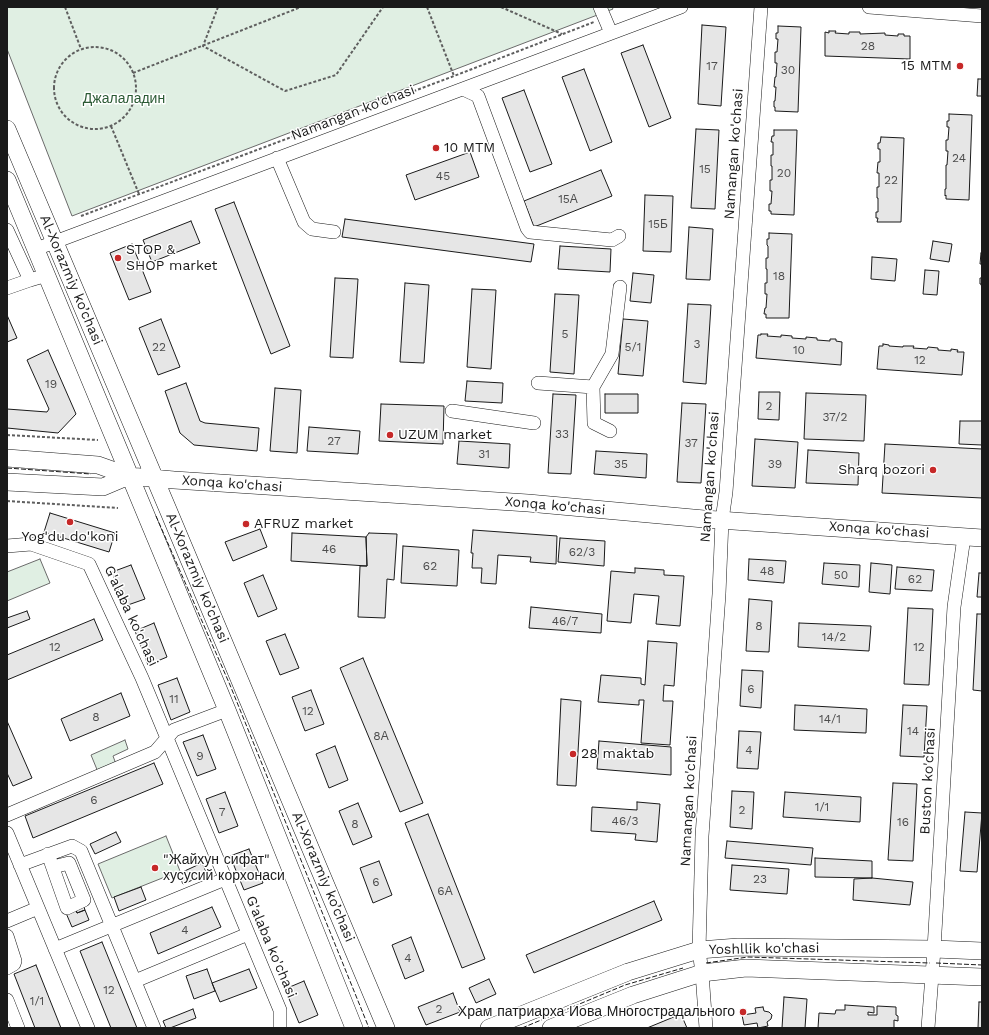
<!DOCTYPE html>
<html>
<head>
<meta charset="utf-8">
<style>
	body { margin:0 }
	#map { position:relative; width:989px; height:1035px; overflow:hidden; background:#fff; font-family:"Work Sans",sans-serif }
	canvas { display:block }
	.frame { position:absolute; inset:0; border:8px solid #1a1a1a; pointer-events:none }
</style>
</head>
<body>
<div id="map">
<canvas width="989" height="1035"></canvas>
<div class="frame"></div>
</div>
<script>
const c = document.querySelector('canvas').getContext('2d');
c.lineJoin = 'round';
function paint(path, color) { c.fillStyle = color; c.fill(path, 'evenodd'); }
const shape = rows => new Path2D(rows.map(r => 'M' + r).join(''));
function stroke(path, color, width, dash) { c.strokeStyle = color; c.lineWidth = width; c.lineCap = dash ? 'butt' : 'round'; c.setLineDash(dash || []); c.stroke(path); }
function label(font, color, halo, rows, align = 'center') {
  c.font = font + ' "Work Sans",sans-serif'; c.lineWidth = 3; c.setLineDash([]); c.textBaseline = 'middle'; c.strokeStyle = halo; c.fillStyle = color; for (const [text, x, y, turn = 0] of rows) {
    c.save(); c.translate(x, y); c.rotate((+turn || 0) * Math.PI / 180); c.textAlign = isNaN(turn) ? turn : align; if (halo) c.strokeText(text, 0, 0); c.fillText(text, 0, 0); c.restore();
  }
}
const green = shape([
	[7,7,612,7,613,9,72,216,7,49,7,7],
	[40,559,50,583,7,601,7,572,40,559],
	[125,740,128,749,113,756,116,764,98,772,91,755,125,740],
	[166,836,180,871,112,898,98,864,166,836]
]);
const building = shape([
	[702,25,726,27,721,106,698,104,702,25],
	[778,26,801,27,798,112,775,111,775,107,774,107,774,101,775,101,776,87,774,87,775,77,776,77,777,63,775,63,775,52,777,52,778,39,776,39,776,33,778,33,778,26],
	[829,31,836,31,835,33,849,34,849,32,860,32,860,34,885,33,885,35,898,36,898,34,904,34,904,36,910,36,910,59,825,56,825,32,829,33,829,31],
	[643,45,671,118,649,127,621,53,643,45],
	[584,69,612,142,590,151,562,77,584,69],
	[978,79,982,79,982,96,977,96,978,79],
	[524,90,552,164,530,172,502,98,524,90],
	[949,114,972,115,969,200,946,199,946,195,945,196,945,189,946,189,946,165,947,165,948,151,946,151,946,140,948,140,949,127,947,127,947,121,949,121,949,114],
	[696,129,719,130,715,209,691,208,696,129],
	[774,130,797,130,794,215,771,214,771,211,769,211,769,204,771,204,772,191,770,191,770,180,772,180,772,166,771,166,771,155,773,155,773,142,771,142,772,136,774,136,774,130],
	[881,137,904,138,901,222,877,222,878,218,876,218,876,212,878,212,878,198,877,198,877,187,879,187,879,173,877,173,878,162,880,162,880,149,878,149,878,143,880,143,881,137],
	[470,152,479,177,415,200,406,175,470,152],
	[601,170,612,196,534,227,524,201,601,170],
	[645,195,673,196,671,252,643,251,645,195],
	[234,202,290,346,271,354,215,209,234,202],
	[345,219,534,244,531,262,342,237,345,219],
	[191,221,200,243,152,262,143,240,191,221],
	[689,227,713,229,710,280,686,279,689,227],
	[769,233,792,234,789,318,766,318,766,314,764,314,765,308,766,308,767,294,765,294,765,283,767,283,767,269,766,269,766,258,768,258,768,246,767,245,767,239,769,239,769,233],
	[933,241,952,244,949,262,930,259,933,241],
	[132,244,151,292,129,300,110,253,132,244],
	[560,246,611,249,610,272,558,269,560,246],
	[981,253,982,253,982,264,980,264,981,253],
	[872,257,897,259,895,281,871,279,872,257],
	[982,266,982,288,981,284,980,284,980,278,982,278,982,266],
	[925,270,939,271,937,295,923,294,925,270],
	[633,273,654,275,651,303,630,301,633,273],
	[335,278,358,279,353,358,330,357,335,278],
	[405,283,429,285,424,363,400,362,405,283],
	[472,289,496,290,491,369,467,367,472,289],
	[555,294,579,295,574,374,550,372,555,294],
	[688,304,711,305,706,384,683,382,688,304],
	[7,315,17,338,7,342,7,315],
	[161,319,180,367,158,375,139,328,161,319],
	[623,319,648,321,643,376,618,374,623,319],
	[761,334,768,334,767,336,781,337,781,335,792,336,792,338,806,339,806,337,817,338,817,340,830,341,830,339,836,339,836,341,842,342,841,365,756,358,758,335,761,335,761,334],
	[883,344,889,345,889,346,903,347,903,346,914,346,913,348,927,349,928,347,938,348,938,350,951,351,951,349,958,350,957,352,964,352,962,375,877,369,879,346,883,346,883,344],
	[48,350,76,414,58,433,7,428,7,409,47,412,49,409,27,360,48,350],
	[467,381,503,383,502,403,465,401,467,381],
	[186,383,200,421,205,423,259,428,257,451,194,445,180,433,165,391,186,383],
	[275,388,301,390,297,453,270,451,275,388],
	[759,392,780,392,779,420,758,419,759,392],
	[806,393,866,395,864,441,804,439,806,393],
	[553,394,576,395,571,474,548,473,553,394],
	[605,394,638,394,638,413,605,413,605,394],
	[682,403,706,404,701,483,677,482,682,403],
	[381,404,444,406,443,444,379,441,381,404],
	[960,421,982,421,982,445,959,444,960,421],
	[309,427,360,431,358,454,307,451,309,427],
	[755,439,798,442,795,488,752,486,755,439],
	[459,441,510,444,509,468,457,464,459,441],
	[885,444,982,449,982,498,882,493,885,444],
	[808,450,859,453,858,485,806,483,808,450],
	[596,451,647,454,646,478,594,474,596,451],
	[50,513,115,533,109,552,44,532,50,513],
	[260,529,267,547,233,561,225,542,260,529],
	[473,530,557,536,556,564,530,562,531,557,498,555,496,584,481,583,482,568,472,568,473,553,471,553,473,530],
	[292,533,366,537,367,566,291,561,292,533],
	[369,533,397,534,394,580,387,579,385,618,358,617,360,566,367,566,366,537,369,533],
	[560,538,605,541,604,566,558,562,560,538],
	[403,546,459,550,457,586,401,583,403,546],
	[749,559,786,561,784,583,748,580,749,559],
	[824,563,860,565,859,587,822,584,824,563],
	[871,563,892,565,890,594,869,592,871,563],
	[131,565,145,599,125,606,112,572,131,565],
	[897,567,934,570,932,591,895,589,897,567],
	[635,568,664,570,664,575,684,576,680,626,656,624,659,596,634,594,631,623,607,621,611,571,635,573,635,568],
	[979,573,982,573,982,597,977,597,979,573],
	[263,575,277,609,258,617,244,583,263,575],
	[749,599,772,601,769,652,746,651,749,599],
	[531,607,602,614,601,633,529,628,531,607],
	[908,608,933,609,929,685,904,684,908,608],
	[27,611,30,619,7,628,7,618,27,611],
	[977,614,982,614,982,691,973,690,977,614],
	[94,619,103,640,7,680,7,655,94,619],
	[154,623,167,657,148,665,135,631,154,623],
	[799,623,871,626,869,651,798,647,799,623],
	[285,634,299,668,280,675,266,641,285,634],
	[648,641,677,643,674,686,664,685,663,701,673,701,670,745,641,743,644,700,639,700,639,705,598,702,601,675,641,678,641,684,645,685,648,641],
	[363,658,423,803,400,812,340,668,363,658],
	[742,670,763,671,761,708,740,706,742,670],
	[177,678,190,712,171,720,158,685,177,678],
	[311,690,324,724,305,731,292,697,311,690],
	[121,693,130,716,70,741,61,719,121,693],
	[561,699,581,701,576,786,557,785,561,699],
	[795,705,867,709,866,733,794,730,795,705],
	[903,705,927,706,924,757,900,756,903,705],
	[7,721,32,778,13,786,7,773,7,721],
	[739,731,761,732,758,769,737,768,739,731],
	[203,735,216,769,197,776,183,742,203,735],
	[599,741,671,747,671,775,597,769,599,741],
	[335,746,348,780,329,788,316,754,335,746],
	[154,763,163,784,33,838,25,816,154,763],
	[893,783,917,784,913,861,888,860,893,783],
	[732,791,754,792,752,829,730,827,732,791],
	[225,792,238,826,219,833,206,799,225,792],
	[785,792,861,797,860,822,783,817,785,792],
	[637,802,660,804,657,842,635,840,636,834,591,831,592,807,637,810,637,802],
	[358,803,372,837,353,845,339,811,358,803],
	[965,812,982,813,977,872,960,871,965,812],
	[428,814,485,959,462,968,405,823,428,814],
	[116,832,121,842,95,854,90,844,116,832],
	[727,841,813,848,811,865,725,858,727,841],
	[249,849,263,883,244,890,230,856,249,849],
	[815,858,872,861,872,878,815,877,815,858],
	[379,861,392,895,373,903,360,868,379,861],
	[202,863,207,874,183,884,178,874,202,863],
	[732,865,789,869,787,894,730,890,732,865],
	[872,878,913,882,910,905,853,900,854,879,872,878],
	[141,887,146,900,119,911,114,897,141,887],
	[654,901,662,920,534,973,526,955,654,901],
	[83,904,85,910,77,913,75,907,83,904],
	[212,907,221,927,158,954,150,933,212,907],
	[76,909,77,913,85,910,89,920,72,927,66,913,76,909],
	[411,937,424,971,405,979,392,945,411,937],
	[102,942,137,1028,111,1028,80,951,102,942],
	[36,965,61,1028,35,1028,14,974,36,965],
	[207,969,215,991,194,999,186,976,207,969],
	[249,969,257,988,220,1002,212,983,249,969],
	[489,979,496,994,476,1003,469,988,489,979],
	[304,981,318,1015,299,1023,285,989,304,981],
	[453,993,460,1012,426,1025,418,1007,453,993],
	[784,997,807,999,805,1028,782,1028,784,997],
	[979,1002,982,1002,982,1028,978,1028,979,1002],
	[845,1005,874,1007,874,1013,868,1012,868,1015,877,1015,877,1006,896,1007,896,1015,898,1016,898,1021,894,1020,894,1028,818,1028,819,1013,835,1014,836,1010,845,1010,845,1005],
	[763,1007,764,1011,769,1012,772,1015,771,1019,767,1022,768,1026,758,1028,757,1023,744,1025,742,1015,756,1013,755,1008,763,1007],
	[193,1009,196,1018,170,1028,166,1028,163,1021,193,1009],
	[681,1014,687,1028,647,1028,681,1014]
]);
const path = shape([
	[65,7,81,49],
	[218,7,203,46,285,91,336,75,383,7],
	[427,7,454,76],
	[501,7,562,34],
	'54 88a41 41 0 1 1 82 0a41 41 0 1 1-82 0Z',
	[133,73,301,7],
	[111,126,139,194],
	[81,216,454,76,594,22],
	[7,435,98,440],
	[7,501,118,508]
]);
const minor = shape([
	[600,7,611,33],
	[869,7,982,16],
	[463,89,478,96,527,228,530,232,612,240,619,236],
	[277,158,304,222,312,229,334,232],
	[7,230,30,280,47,275],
	[36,249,681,7],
	[7,288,30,280],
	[538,383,593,387,612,354,620,287],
	[593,387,594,423,610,431],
	[452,411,534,423],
	[7,546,31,544,89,564,142,678,280,1010,280,1028],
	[7,815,155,752,174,730,227,710],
	[7,833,88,1028],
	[48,854,67,908,84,900,69,863,53,867],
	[20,865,72,846,81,851,154,1028],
	[7,921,38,908],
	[7,936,15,961,14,964,7,968],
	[55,949,225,879],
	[135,981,248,934],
	[7,1000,18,1028],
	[706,1028,702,973,699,950,702,836,719,594,722,520,726,492,761,7],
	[928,1028,934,949,954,607,964,537]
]);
const major = shape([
	[7,129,169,512,386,1028],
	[7,180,227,710,354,1028],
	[7,458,98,465,129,476,174,480,528,503,704,519,982,538],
	[7,482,103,487,129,476],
	[489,1028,628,972,699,950,738,947,934,949,982,951],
	[551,1028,633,995,702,973,746,968,982,977]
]);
const fence = shape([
	[7,468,91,474],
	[156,516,230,685,369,1028],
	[706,963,748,957,930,963],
	[936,963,982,965],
	[522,1028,625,985,683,968]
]);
const markers = [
	[960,66,4,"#c62828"],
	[436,148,4,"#c62828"],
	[118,258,4,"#c62828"],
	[390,435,4,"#c62828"],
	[933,470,4,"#c62828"],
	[70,522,4,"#c62828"],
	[246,524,4,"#c62828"],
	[573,754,4,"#c62828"],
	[155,868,4,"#c62828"],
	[743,1012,4,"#c62828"]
];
const numberNames = [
	["28",868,46],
	["17",712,66],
	["30",788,70],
	["24",959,158],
	["15",705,169],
	["20",784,173],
	["45",443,176],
	["22",891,180],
	["15А",568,199],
	["15Б",658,224],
	["18",779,276],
	["5",565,334],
	["3",697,344],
	["22",159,347],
	["5/1",633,347],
	["10",799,350],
	["12",920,360],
	["19",51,384],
	["2",769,406],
	["37/2",835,417],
	["33",562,434],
	["27",334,441],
	["37",691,443],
	["31",484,454],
	["35",621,464],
	["39",775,464],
	["46",329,549],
	["62/3",582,552],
	["62",430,566],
	["48",767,571],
	["50",841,575],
	["62",915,579],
	["46/7",565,621],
	["8",759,626],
	["14/2",834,637],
	["12",55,647],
	["12",919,647],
	["6",751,689],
	["11",174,699],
	["12",308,711],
	["8",96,717],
	["14/1",830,719],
	["14",913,731],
	["8А",381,736],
	["4",749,750],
	["9",200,756],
	["6",94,800],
	["1/1",822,807],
	["2",742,810],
	["7",222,812],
	["46/3",625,821],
	["16",903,822],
	["8",355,824],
	["23",760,879],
	["6",376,882],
	["6А",445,891],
	["4",185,930],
	["4",408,958],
	["12",109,990],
	["1/1",37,1001],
	["2",439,1009]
];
const poiNames = [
	["15 MTM",952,66,"right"],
	["10 MTM",444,148],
	["STOP &",126,250],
	["SHOP market",126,266],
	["UZUM market",398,435],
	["Sharq bozori",925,470,"right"],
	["AFRUZ market",254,524],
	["Yog'du do'koni",70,537,"center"],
	["28 maktab",581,754],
	["\"Жайхун сифат\"",163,860],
	["хусусий корхонаси",163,876],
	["Храм патриарха Иова Многострадального",735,1012,"right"]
];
const parkNames = [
	["Джалаладин",124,99]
];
const streetNames = [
	["Namangan ko'chasi",353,113,-21],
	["Namangan ko'chasi",734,154,-86],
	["Al-Xorazmiy ko’chasi",71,280,67],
	["Namangan ko'chasi",710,477,-86],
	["Xonqa ko'chasi",232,484,4],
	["Xonqa ko'chasi",555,506,5],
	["Xonqa ko'chasi",879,530,4],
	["Al-Xorazmiy ko’chasi",197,578,67],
	["G'alaba ko'chasi",131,616,65],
	["Buston ko'chasi",928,781,-87],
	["Namangan ko'chasi",689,801,-87],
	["Al-Xorazmiy ko’chasi",323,877,67],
	["G'alaba ko'chasi",271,947,67],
	["Yoshllik ko'chasi",764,949,-1]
];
paint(green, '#e0efe3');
stroke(green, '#6a6a6a', 1);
paint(building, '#e6e6e6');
stroke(building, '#1a1a1a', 1);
stroke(minor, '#1a1a1a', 14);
stroke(major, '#1a1a1a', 18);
stroke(path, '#5f5f5f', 2, [3, 2]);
stroke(minor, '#fff', 13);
stroke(major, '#fff', 17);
stroke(fence, '#1a1a1a', 1, [5, 2]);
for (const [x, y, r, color] of markers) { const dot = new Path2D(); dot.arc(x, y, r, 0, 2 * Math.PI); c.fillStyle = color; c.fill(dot); stroke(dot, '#fff', 1.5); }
label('12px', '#4d4d4d', null, numberNames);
label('14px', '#1a1a1a', '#fff', poiNames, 'left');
label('14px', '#2b5a34', '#fff', parkNames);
label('14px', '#1a1a1a', '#fff', streetNames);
</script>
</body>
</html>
